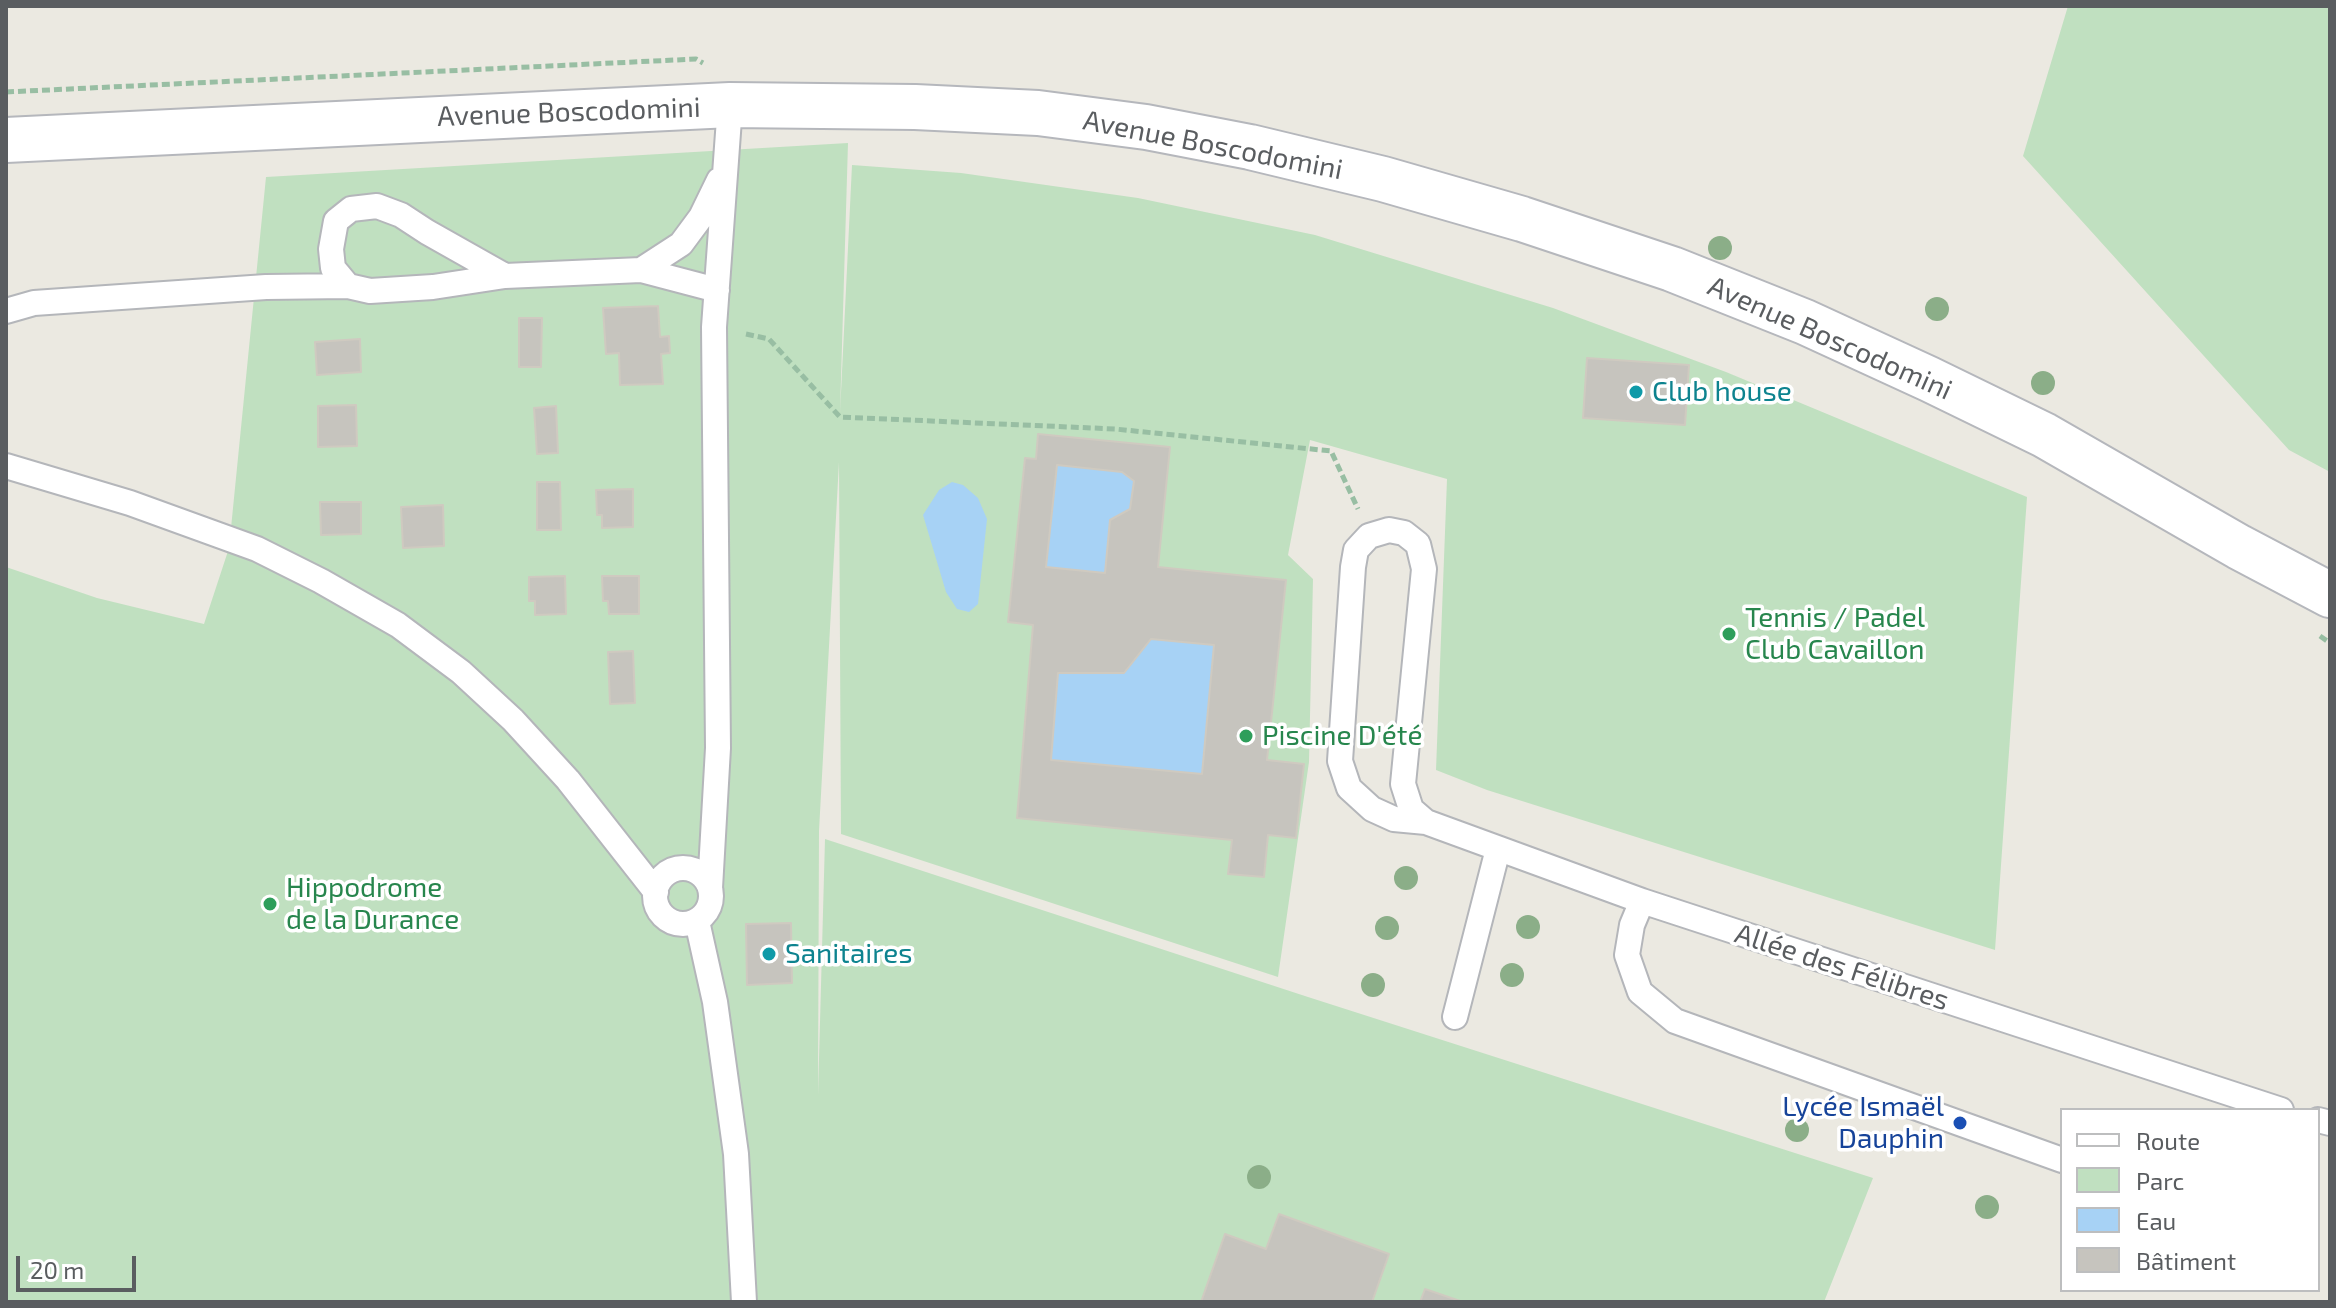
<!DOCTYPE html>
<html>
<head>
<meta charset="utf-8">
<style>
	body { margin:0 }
	#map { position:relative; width:2336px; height:1308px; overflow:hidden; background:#ebe9e1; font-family:"Exo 2",sans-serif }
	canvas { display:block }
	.frame { position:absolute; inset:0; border:8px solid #5a5d60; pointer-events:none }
	.legend { position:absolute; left:2060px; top:1108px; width:260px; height:184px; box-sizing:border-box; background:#fff; border:2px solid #bdbebf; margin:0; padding:10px 14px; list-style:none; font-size:24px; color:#5a5d60 }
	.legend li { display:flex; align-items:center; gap:16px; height:40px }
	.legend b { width:40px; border:2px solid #bdbebf }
	.scale { position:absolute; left:16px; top:1256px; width:120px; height:36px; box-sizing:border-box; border:4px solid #5a5d60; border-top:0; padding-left:10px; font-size:24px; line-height:28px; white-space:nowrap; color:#5a5d60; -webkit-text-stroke:6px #fff; paint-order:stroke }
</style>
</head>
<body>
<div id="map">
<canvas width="2336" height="1308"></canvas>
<div class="frame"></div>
<ul class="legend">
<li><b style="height:10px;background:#fff"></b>Route</li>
<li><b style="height:22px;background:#c0e0c0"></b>Parc</li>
<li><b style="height:22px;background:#a7d2f5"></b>Eau</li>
<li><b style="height:22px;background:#c6c4be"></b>Bâtiment</li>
</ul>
<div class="scale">20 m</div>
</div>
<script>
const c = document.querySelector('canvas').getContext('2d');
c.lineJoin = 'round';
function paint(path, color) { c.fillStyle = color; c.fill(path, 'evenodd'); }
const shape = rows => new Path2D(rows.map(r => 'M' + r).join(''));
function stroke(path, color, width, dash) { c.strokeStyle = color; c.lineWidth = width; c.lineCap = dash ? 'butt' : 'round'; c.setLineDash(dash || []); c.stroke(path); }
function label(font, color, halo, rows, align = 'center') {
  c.font = font + ' "Exo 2",sans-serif'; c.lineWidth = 7; c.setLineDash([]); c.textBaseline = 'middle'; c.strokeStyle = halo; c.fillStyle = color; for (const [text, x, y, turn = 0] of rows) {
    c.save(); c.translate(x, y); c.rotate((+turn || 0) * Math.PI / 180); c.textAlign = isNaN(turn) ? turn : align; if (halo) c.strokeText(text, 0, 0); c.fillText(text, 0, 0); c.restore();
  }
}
const green = shape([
	[2068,6,2330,6,2330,472,2289,450,2023,156],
	[848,143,840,413,852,165,961,173,1138,198,1315,235,1553,308,1726,372,2027,497,1995,950,1487,790,1436,770,1447,479,1310,440,1288,555,1313,579,1309,762,1278,977,841,834,839,462,819,831,818,1095,825,839,1308,997,1873,1178,1824,1302,6,1302,6,567,97,598,204,624,229,548,266,177]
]);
const water = shape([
	[1057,465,1122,472,1134,481,1130,509,1110,520,1105,573,1046,567],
	[952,482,963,485,978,498,987,519,978,604,969,612,957,609,946,592,923,515,939,490],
	[1151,639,1214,645,1202,774,1051,760,1058,673,1124,673]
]);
const building = shape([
	[658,306,660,337,669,336,670,353,661,354,663,384,620,385,619,353,606,354,603,308,658,306],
	[519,318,542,318,541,367,519,367,519,318],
	[360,339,361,372,317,375,315,342,360,339],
	[1587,358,1689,365,1685,425,1583,418,1587,358],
	[356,405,357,446,318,447,318,406,356,405],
	[556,406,558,453,537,454,534,408,556,406],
	[1038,434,1170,447,1158,567,1286,580,1267,760,1304,764,1296,838,1268,835,1264,877,1228,874,1232,840,1017,818,1033,625,1008,622,1025,458,1036,459,1038,434],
	[1057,465,1122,472,1134,481,1130,509,1110,520,1105,573,1046,567,1057,465],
	[1151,639,1214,645,1202,774,1051,760,1058,673,1124,673,1151,639],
	[537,482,560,482,561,530,537,530,537,482],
	[633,489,633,527,602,528,602,515,597,515,596,490,633,489],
	[320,502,361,502,361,534,321,535,320,502],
	[443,505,444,546,403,548,401,507,443,505],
	[565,576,566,614,535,615,535,601,529,601,529,577,565,576],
	[602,576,639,576,639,614,609,614,608,601,603,601,602,576],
	[633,651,635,703,610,704,608,652,633,651],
	[791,923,792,983,747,985,746,924,791,923],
	[1279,1214,1389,1254,1372,1302,1201,1302,1225,1234,1266,1249,1279,1214],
	[1425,1289,1463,1302,1420,1302,1425,1289]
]);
const path = shape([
	[6,92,696,59,703,63],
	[746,334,769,339,840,417,1115,429,1331,451,1358,509],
	[2320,636,2330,643]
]);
const lane = shape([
	[641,270,681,244,701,217,719,180],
	[505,276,427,232,401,215,377,206,351,209,336,221,331,249,333,268,348,286,370,291,433,287,505,276,641,270,717,290],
	[6,311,34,303,266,287,348,286],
	[6,466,130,503,257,549,321,581,398,625,461,672,513,720,568,780,656,892],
	[1426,822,1411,809,1403,784,1424,569,1418,544,1404,533,1389,530,1369,536,1356,550,1353,567,1340,761,1349,788,1372,809,1394,819,1426,822,1642,901,2281,1110],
	'655 896a28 28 0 1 1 56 0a28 28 0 1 1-56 0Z',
	[710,888,718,748,714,327,730,105],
	[1642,901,1632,925,1627,955,1640,992,1675,1021,2062,1160],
	[697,921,715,1002,736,1154,744,1302],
	[1455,1017,1498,849],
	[2318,1120,2330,1123]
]);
const secondary = shape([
	[6,140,730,105,915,107,1038,113,1146,127,1250,147,1383,179,1522,219,1672,269,1805,322,1929,379,2044,435,2239,547,2330,595]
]);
const trees = [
	[1720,248],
	[1937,309],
	[2043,383],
	[1406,878],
	[1528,927],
	[1387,928],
	[1512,975],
	[1373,985],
	[1797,1130],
	[1259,1177],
	[1987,1207]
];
const markers = [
	[1636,392,8,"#0f9aa8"],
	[1729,634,8,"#2e9e5b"],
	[1246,736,8,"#2e9e5b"],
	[270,904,8,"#2e9e5b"],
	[769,954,8,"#0f9aa8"],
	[1960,1123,8,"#1a4fb4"]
];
const streetNames = [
	["Avenue Boscodomini",569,112,-2],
	["Avenue Boscodomini",1213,145,11],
	["Avenue Boscodomini",1830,338,24],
	["Allée des Félibres",1842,967,18]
];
const cultureNames = [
	["Club house",1652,392],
	["Sanitaires",785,954]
];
const leisureNames = [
	["Tennis / Padel",1745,618],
	["Club Cavaillon",1745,650],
	["Piscine D'été",1262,736],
	["Hippodrome",286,888],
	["de la Durance",286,920]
];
const transitNames = [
	["Lycée Ismaël",1944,1107],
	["Dauphin",1944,1139]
];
paint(green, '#c0e0c0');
paint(water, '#a7d2f5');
paint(building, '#c6c4be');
stroke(building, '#cfcac0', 2);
stroke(lane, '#b4b6ba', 28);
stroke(secondary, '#b5b7bc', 48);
stroke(path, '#98bea3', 5, [8, 4]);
stroke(lane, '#fff', 24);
stroke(secondary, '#fff', 44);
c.fillStyle = '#8bae88';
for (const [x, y] of trees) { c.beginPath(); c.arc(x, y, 12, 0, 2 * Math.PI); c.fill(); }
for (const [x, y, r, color] of markers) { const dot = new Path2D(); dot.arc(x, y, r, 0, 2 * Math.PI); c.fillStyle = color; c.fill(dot); stroke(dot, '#fff', 3); }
label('28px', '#5a5d60', '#fff', streetNames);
label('28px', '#0d838f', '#fff', cultureNames, 'left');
label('28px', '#27864d', '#fff', leisureNames, 'left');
label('28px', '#164399', '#fff', transitNames, 'right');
</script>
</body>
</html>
